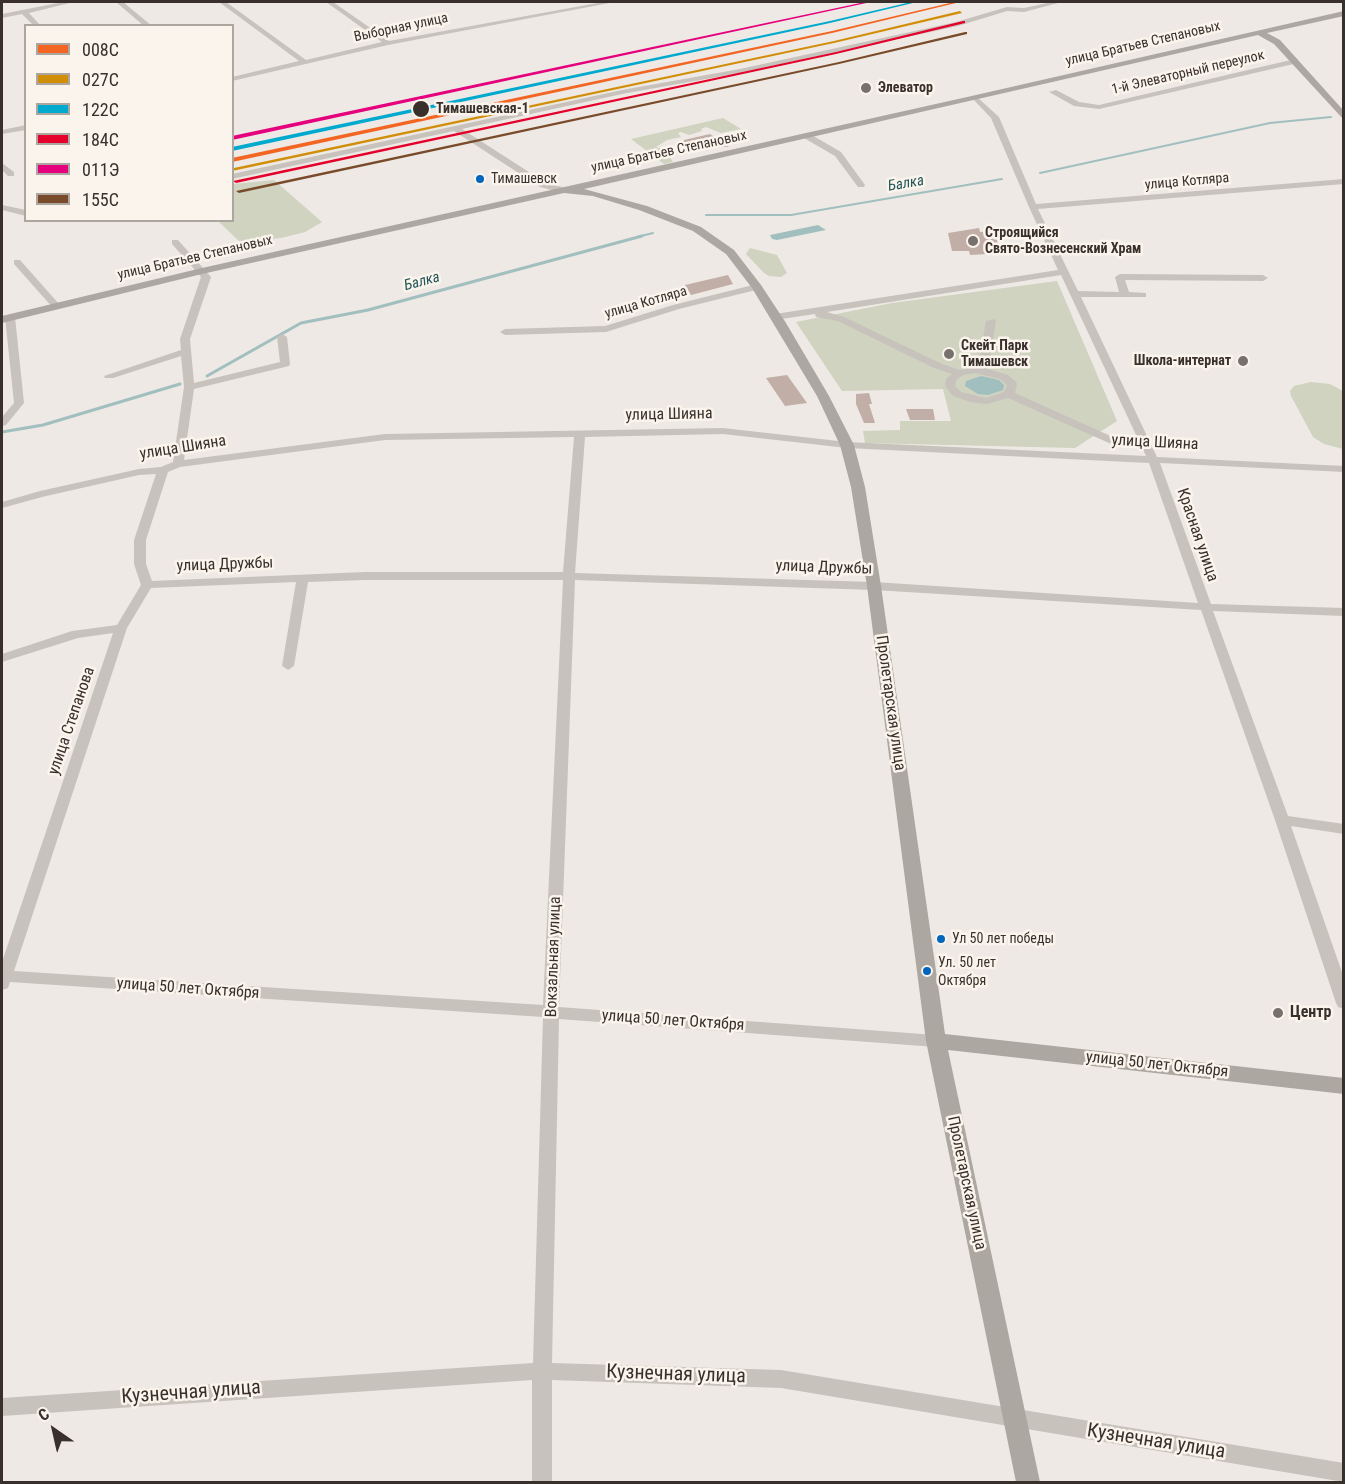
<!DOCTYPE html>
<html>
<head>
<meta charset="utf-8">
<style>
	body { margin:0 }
	#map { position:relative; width:1345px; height:1484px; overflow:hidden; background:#eee9e4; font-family:"Roboto Condensed",sans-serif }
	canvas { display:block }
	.frame { position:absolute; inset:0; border:3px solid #392f2b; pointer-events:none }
	.legend { position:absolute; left:24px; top:24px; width:210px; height:198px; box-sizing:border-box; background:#faf4ed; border:2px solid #ada59f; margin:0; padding:8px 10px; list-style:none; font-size:18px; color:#392f2b }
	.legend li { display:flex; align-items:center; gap:12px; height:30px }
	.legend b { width:30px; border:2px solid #ada59f }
	.north { position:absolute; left:24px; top:1400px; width:60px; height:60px; -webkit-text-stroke:4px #faf4ed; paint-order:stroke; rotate:326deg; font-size:16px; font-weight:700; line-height:24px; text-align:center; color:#392f2b }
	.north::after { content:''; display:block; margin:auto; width:21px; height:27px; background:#392f2b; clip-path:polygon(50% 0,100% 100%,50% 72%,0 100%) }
</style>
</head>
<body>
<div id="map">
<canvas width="1345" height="1484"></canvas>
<div class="frame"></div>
<ul class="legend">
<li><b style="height:8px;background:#f26522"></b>008С</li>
<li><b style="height:8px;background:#d18e09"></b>027С</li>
<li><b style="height:8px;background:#00a9ce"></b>122С</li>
<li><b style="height:8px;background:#e4002b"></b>184С</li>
<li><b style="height:8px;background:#e5007d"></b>011Э</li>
<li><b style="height:8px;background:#7a4b2a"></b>155С</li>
</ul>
<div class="north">С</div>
</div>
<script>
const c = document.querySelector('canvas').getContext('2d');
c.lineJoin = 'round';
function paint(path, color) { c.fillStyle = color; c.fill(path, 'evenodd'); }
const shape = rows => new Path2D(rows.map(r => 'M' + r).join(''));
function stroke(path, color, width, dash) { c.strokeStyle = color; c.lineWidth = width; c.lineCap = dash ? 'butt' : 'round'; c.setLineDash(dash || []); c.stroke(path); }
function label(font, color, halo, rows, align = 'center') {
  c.font = font + ' "Roboto Condensed",sans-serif'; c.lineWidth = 5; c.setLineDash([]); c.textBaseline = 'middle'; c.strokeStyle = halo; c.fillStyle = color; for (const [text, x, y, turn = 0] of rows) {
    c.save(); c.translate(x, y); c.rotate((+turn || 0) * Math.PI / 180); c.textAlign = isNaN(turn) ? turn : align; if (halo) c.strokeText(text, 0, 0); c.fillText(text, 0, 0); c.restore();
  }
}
const green = shape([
	[723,118,741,129,721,133,706,127,701,129,702,131,689,135,681,132,678,133,681,137,667,140,656,147,665,150,673,162,664,164,631,139],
	[274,180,322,222,305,232,281,238,240,242,218,221,232,220,233,184],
	[750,248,777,255,787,273,781,277,769,276,764,273,746,254],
	[1057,281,1117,421,1075,448,865,443,863,431,900,430,900,421,951,421,943,389,842,391,796,322,892,303],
	[1311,382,1330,384,1343,391,1343,449,1324,444,1313,437,1291,396,1290,391,1294,386]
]);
const water = shape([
	[818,225,826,230,777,240,772,239,770,235],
	[981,376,999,380,1004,385,1003,390,988,395,978,394,965,386,966,381]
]);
const streamFar1 = shape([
	[1040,173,1270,123,1331,117],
	[706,215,791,215,1002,179],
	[637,237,653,233]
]);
const stream = shape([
	[207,376,301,323,368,310,642,236],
	[2,432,43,425,180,384]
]);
const building = shape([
	[710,134,729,147,684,143,684,140],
	[979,228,980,232,994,231,1000,250,987,251,988,254,970,255,969,251,952,251,948,233],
	[728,275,733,284,691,295,685,285],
	[787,375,807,403,785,406,766,378],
	[869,393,872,404,869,404,875,423,864,423,856,404,856,394],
	[906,409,933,409,935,420,910,420]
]);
const minor = shape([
	[63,2,74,2,29,13,41,26,34,26,22,14,2,18,2,14,63,2],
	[116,2,123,2,152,26,144,26,116,2],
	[219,2,226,2,306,60,382,42,326,2,333,2,389,41,603,2,615,2,388,45,232,81,232,77,299,61,219,2],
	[1052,2,1062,2,1024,12,1007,11,958,26,740,73,622,94,462,129,546,183,566,188,566,192,563,193,540,187,454,131,232,179,232,174,622,90,740,69,956,22,1007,7,1024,8,1052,2],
	[1295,59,1298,59,1298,63,1099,109,1074,106,1049,92,1056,90,1079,102,1099,105,1295,59],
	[976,96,999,117,1036,204,1344,179,1344,184,1038,209,1078,291,1119,292,1115,277,1120,274,1263,275,1268,278,1263,281,1125,280,1129,292,1146,293,1146,297,1081,297,1157,457,1344,466,1344,472,1160,463,1211,604,1344,608,1344,616,1213,611,1288,816,1344,824,1344,834,1291,826,1344,978,1344,1009,1338,1007,1336,1003,1275,820,1201,610,874,590,575,580,559,1007,936,1035,942,1037,944,1041,942,1045,936,1047,559,1019,552,1363,781,1370,1344,1463,1344,1482,781,1388,552,1380,552,1482,532,1482,532,1380,2,1416,2,1398,533,1363,543,1017,10,982,8,988,2,990,2,962,113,633,78,638,2,662,2,654,72,631,117,625,141,585,134,564,134,540,156,474,139,475,42,497,2,508,2,502,40,491,139,469,161,467,173,462,184,387,181,356,113,378,105,378,104,376,181,350,180,339,201,277,172,244,172,240,178,240,211,277,190,339,194,383,280,362,277,337,282,334,287,337,290,364,289,366,194,389,184,460,385,434,723,428,847,442,1146,456,1140,443,1109,443,1008,398,987,404,970,402,953,396,945,386,946,379,952,374,934,368,838,321,816,317,815,314,775,320,770,317,775,314,1058,270,1029,207,991,118,972,98,976,96],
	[1061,275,1137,437,1115,438,1015,393,1017,384,1016,382,1008,375,988,369,996,321,994,319,986,321,978,367,960,370,942,364,844,317,827,312,1061,275],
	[975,373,1000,379,1007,385,1004,392,986,398,961,392,955,386,956,380,963,375,975,373],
	[723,434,847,448,1149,463,1198,603,874,582,575,573,585,437,723,434],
	[574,437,563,572,365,572,152,581,146,564,146,540,168,472,180,467,385,440,574,437],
	[365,580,563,580,543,1005,14,971,127,628,151,588,296,582,282,666,288,670,294,666,308,582,365,580],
	[26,125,26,130,2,134,2,130,26,125],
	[804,134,810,134,841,152,865,185,864,187,858,187,835,156,804,138,804,134],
	[2,163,14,172,14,176,8,176,2,170,2,163],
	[2,205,26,210,26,216,2,210,2,205],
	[14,260,20,260,59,304,59,308,53,308,14,264,14,260],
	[757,284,762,287,760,289,679,309,606,332,505,335,500,332,505,329,605,326,673,305,757,284],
	[10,314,15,317,24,403,6,425,2,426,2,417,14,403,5,317,10,314]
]);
const major = shape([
	[1344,11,1344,16,1267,33,1280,40,1344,111,1344,120,1274,44,1258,35,584,189,647,206,701,227,734,250,761,285,786,323,829,396,854,445,865,487,881,586,945,1034,1344,1078,1344,1094,948,1050,1040,1482,1016,1482,926,1041,867,586,851,487,840,445,817,396,752,288,726,254,693,231,639,210,593,196,564,193,202,274,2,323,2,316,202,268,976,95,1344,11]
]);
const rail1 = shape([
	[954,2,960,2,832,33,232,162,232,158,832,31,954,2]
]);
const rail2 = shape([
	[960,11,962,13,834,43,232,171,232,169,234,168,834,41,960,11]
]);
const rail3 = shape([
	[911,2,917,2,830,23,232,151,232,147,830,21,911,2]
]);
const rail4 = shape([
	[963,21,965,21,965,23,836,54,236,183,233,181,836,52,963,21]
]);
const rail5 = shape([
	[865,2,871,2,232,140,232,136,865,2]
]);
const rail6 = shape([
	[965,32,967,32,967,34,839,64,239,193,236,191,839,62,965,32]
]);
const markers = [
	[866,88,6,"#78706c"],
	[421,109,9,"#392f2b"],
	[480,179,5,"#0065bd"],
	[973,241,6,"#78706c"],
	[949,354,6,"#78706c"],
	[1243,361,6,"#78706c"],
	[941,939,5,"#0065bd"],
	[927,971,5,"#0065bd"],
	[1278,1013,6,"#78706c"]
];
const farStreetnames = [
	["Выборная улица",401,28,-12],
	["улица Братьев Степановых",1143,44,-13],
	["1-й Элеваторный переулок",1188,73,-13],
	["улица Братьев Степановых",669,152,-12],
	["улица Котляра",1187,182,-5],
	["улица Братьев Степановых",195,258,-13],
	["улица Котляра",646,303,-16]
];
const farPoinames = [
	["Элеватор",878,88],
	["Строящийся",985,233],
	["Свято-Вознесенский Храм",985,249],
	["Скейт Парк",961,346],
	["Тимашевск",961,362],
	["Школа-интернат",1231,361,"right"]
];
const farStopnames = [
	["Тимашевская-1",436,109]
];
const busNames = [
	["Тимашевск",491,179],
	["Ул 50 лет победы",952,939],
	["Ул. 50 лет",938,963],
	["Октября",938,981]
];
const farWaternames = [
	["Балка",906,184,-10],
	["Балка",422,282,-15]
];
const streetNames = [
	["улица Шияна",669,415,-1],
	["улица Шияна",1155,443,3],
	["улица Шияна",183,448,-9],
	["Красная улица",1197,535,71],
	["улица Дружбы",225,565,-2],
	["улица Дружбы",824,568,2],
	["Пролетарская улица",890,703,82],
	["улица Степанова",72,721,-71],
	["Вокзальная улица",554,957,-88],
	["улица 50 лет Октября",188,989,4],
	["улица 50 лет Октября",673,1021,4],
	["улица 50 лет Октября",1157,1065,6],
	["Пролетарская улица",966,1183,78]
];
const poiNames = [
	["Центр",1290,1013]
];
const nearStreetnames = [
	["Кузнечная улица",676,1375,2],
	["Кузнечная улица",191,1393,-4],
	["Кузнечная улица",1156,1442,9]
];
paint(green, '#cfd3bf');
paint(water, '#a1bfbf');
stroke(streamFar1, '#a1bfbf', 2);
stroke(stream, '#a1bfbf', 3);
paint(building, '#c1aea6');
paint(minor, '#c8c2bd');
paint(major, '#ada7a2');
paint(rail1, '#f26522');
paint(rail2, '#d18e09');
paint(rail3, '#00a9ce');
paint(rail4, '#e4002b');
paint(rail5, '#e5007d');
paint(rail6, '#7a4b2a');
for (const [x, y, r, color] of markers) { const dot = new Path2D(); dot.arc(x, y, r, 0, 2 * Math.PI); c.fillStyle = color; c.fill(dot); stroke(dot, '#faf4ed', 2); }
label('14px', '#392f2b', '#faf4ed', farStreetnames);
label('bold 14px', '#392f2b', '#faf4ed', farPoinames, 'left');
label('bold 14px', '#392f2b', '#faf4ed', farStopnames, 'left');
label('14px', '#392f2b', '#faf4ed', busNames, 'left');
label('italic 15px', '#215659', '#faf4ed', farWaternames);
label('16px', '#392f2b', '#faf4ed', streetNames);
label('bold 16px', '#392f2b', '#faf4ed', poiNames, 'left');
label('20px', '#392f2b', '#faf4ed', nearStreetnames);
</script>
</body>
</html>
